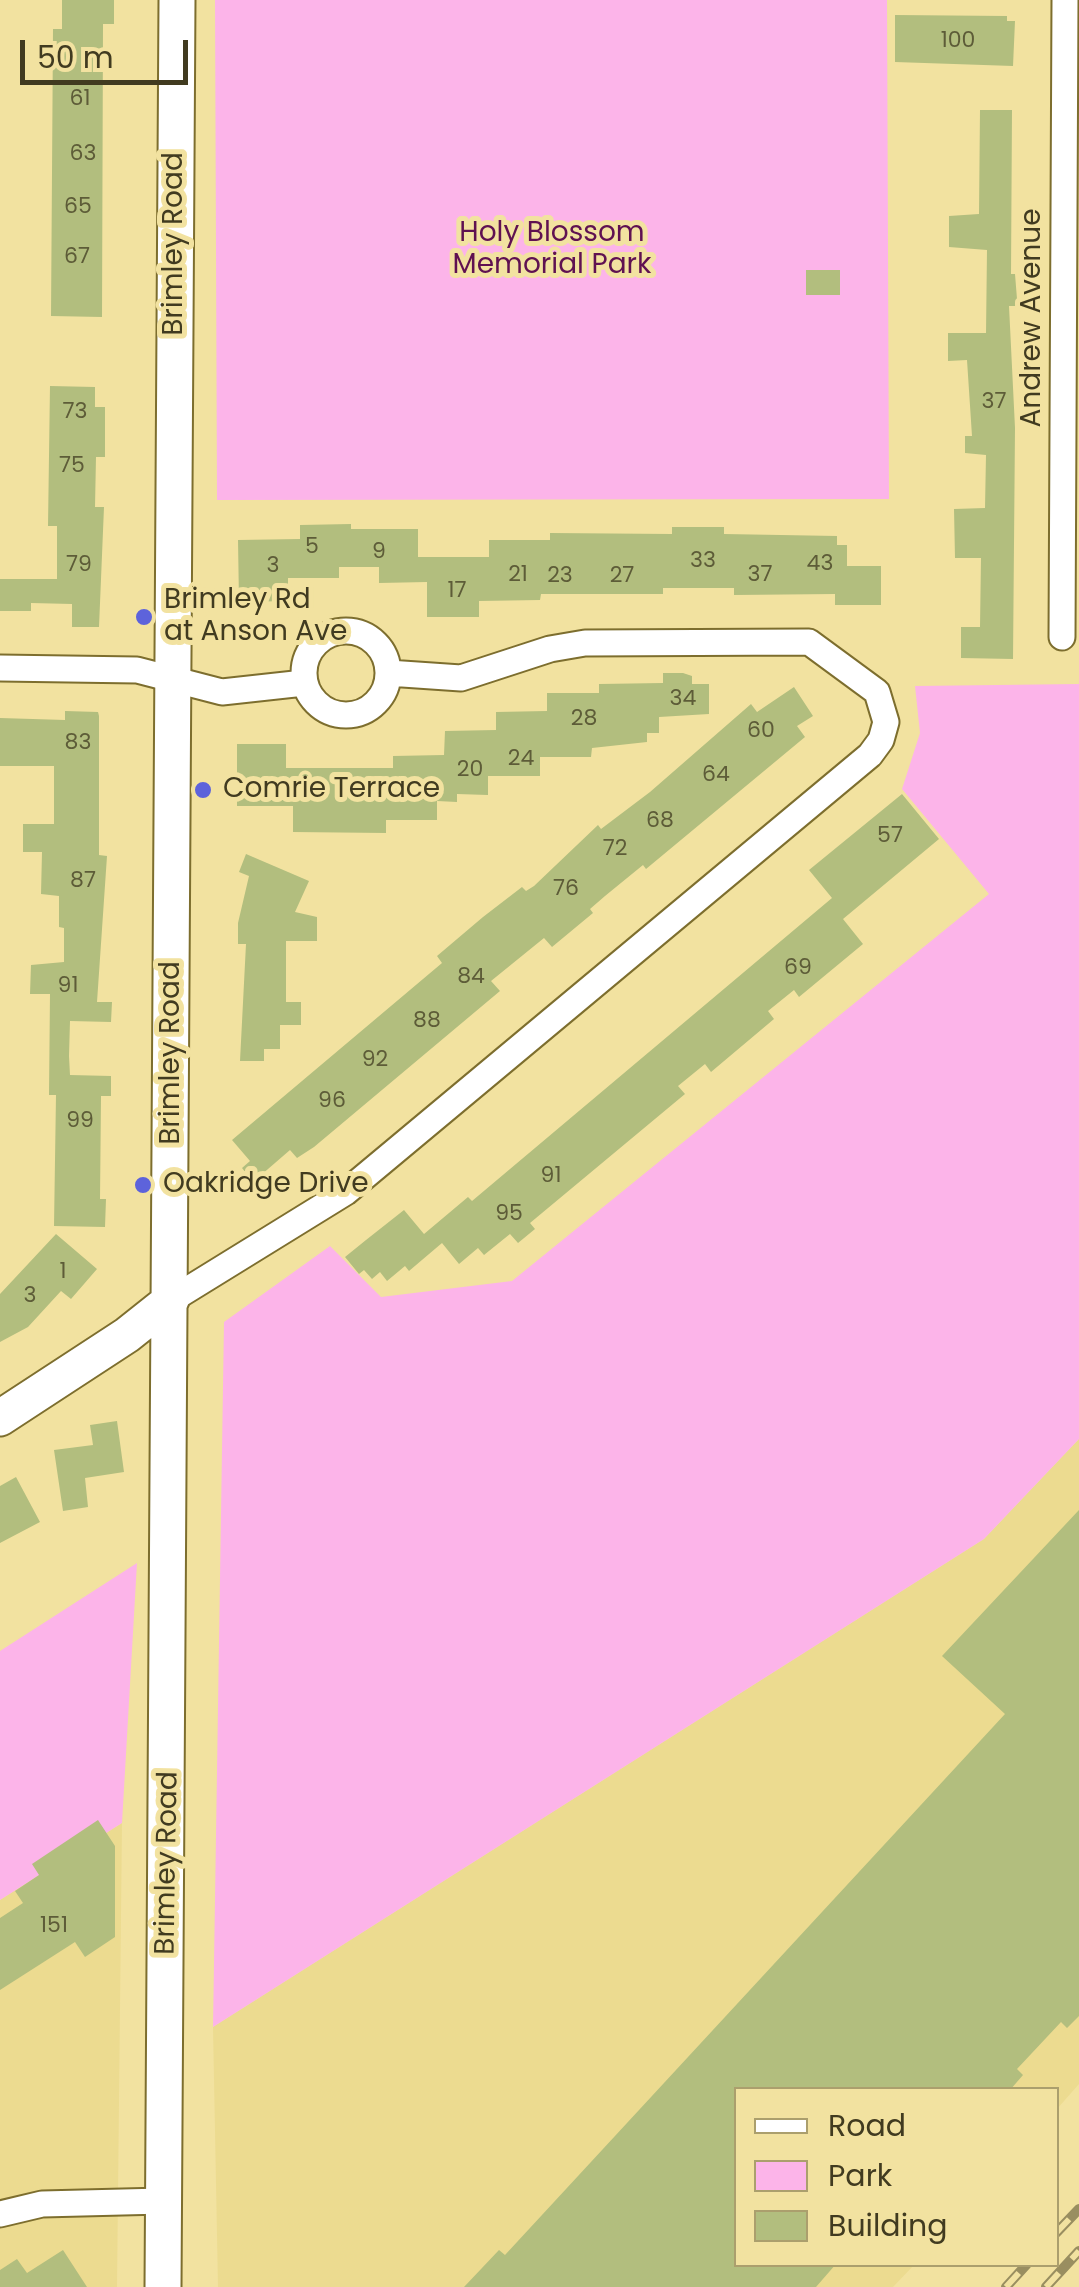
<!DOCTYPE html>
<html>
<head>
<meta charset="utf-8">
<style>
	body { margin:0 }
	#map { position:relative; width:1079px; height:2287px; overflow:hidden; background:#f2e2a0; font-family:Poppins,sans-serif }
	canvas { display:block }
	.legend { position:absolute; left:734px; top:2087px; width:325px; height:180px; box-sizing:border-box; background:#f2e2a0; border:2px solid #ab9f6d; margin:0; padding:12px 18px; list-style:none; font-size:30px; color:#413b20 }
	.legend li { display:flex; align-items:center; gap:20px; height:50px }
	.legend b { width:50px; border:2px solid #ab9f6d }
	.scale { position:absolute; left:20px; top:40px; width:168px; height:45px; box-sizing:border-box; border:5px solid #413b20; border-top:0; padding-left:12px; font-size:30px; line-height:35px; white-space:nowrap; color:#413b20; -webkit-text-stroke:8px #f2e2a0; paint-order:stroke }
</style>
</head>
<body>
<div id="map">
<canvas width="1079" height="2287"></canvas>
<ul class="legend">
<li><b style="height:12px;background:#fff"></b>Road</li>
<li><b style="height:28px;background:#fcb4e9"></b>Park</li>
<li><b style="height:28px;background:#b2be7e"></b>Building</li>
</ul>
<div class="scale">50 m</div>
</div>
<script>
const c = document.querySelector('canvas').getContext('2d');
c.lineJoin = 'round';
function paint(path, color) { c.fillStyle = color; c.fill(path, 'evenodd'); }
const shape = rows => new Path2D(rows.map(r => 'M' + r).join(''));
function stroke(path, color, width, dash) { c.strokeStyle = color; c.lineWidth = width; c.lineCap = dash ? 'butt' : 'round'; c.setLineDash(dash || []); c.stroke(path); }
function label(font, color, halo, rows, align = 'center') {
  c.font = font + ' Poppins,sans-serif'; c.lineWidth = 10; c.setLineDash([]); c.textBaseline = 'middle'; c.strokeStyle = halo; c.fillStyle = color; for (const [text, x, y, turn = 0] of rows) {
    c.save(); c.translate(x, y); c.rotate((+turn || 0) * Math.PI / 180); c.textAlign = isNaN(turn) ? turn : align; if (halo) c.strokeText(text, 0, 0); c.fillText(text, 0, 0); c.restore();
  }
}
const built = shape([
	[1079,1439,1079,2084,1057,2109,1056,2090,736,2090,736,2264,914,2265,893,2287,218,2287,213,2027,984,1539],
	[122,1823,117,2287,0,2287,0,1900]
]);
const green = shape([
	[215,0,887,0,889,499,217,500],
	[1079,684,1079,1439,984,1539,213,2027,224,1322,330,1246,381,1297,512,1281,989,894,902,789,920,733,915,686],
	[137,1563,122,1823,0,1900,0,1651]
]);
const building = shape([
	[62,0,114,0,114,24,103,24,102,317,51,316,53,29,62,29],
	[895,15,1007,16,1007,21,1015,21,1013,66,895,62],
	[980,110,1012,110,1011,274,1015,274,1017,299,1017,306,1009,306,1015,428,1013,659,961,658,961,627,980,627,981,558,955,558,954,509,985,508,986,455,965,453,965,436,972,436,967,360,948,361,948,333,986,333,987,250,949,247,949,216,979,214],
	[806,270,840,270,840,295,806,295],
	[50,386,95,387,95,407,105,407,105,457,96,457,95,507,104,507,99,627,72,627,72,604,31,603,31,611,0,611,0,579,57,579,57,526,48,526],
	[351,524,351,529,418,529,418,557,489,557,489,540,550,540,550,533,672,534,672,527,724,527,724,534,837,536,837,545,847,545,847,566,881,566,881,605,835,605,835,594,734,595,734,588,663,588,663,594,541,594,540,600,479,601,479,617,427,617,427,582,379,583,379,567,339,567,339,578,288,578,288,601,239,602,238,540,300,539,300,525],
	[663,673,683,673,692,676,692,684,709,684,709,714,659,717,659,733,647,733,647,742,592,748,591,757,540,757,540,776,488,776,488,795,457,794,457,802,437,801,437,820,386,820,386,833,293,832,293,806,237,806,237,744,286,744,286,768,393,768,393,756,444,755,445,731,496,730,496,712,547,711,547,693,599,693,599,684,663,683],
	[794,687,813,716,797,726,805,737,646,869,643,865,605,896,590,909,593,913,552,947,544,938,491,981,500,991,314,1147,297,1158,290,1150,253,1182,242,1168,250,1161,232,1140,442,963,437,956,483,917,522,887,526,891,534,886,598,825,601,829,650,792,751,704,757,712],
	[65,711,98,712,99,716,99,855,107,856,97,1002,112,1002,111,1022,70,1021,69,1056,70,1075,111,1076,111,1096,101,1096,100,1199,106,1199,105,1227,54,1226,56,1095,49,1095,50,994,30,994,31,965,64,962,64,928,59,927,59,896,41,894,42,852,23,852,23,824,54,824,54,766,0,766,0,718,65,720],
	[902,794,939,839,843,919,863,944,799,997,794,990,768,1011,774,1019,711,1072,705,1064,678,1086,685,1094,530,1223,535,1229,518,1243,510,1234,484,1255,478,1248,459,1264,442,1243,409,1271,405,1266,387,1281,380,1272,372,1279,364,1270,359,1274,345,1257,366,1240,404,1210,424,1234,468,1197,472,1201,832,898,809,870],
	[246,854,309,881,295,912,317,917,317,941,286,941,286,1002,301,1002,301,1025,280,1025,280,1049,264,1049,264,1061,240,1061,246,944,238,944,238,923,249,876,239,872],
	[56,1234,97,1269,71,1299,61,1291,28,1327,0,1342,0,1294],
	[117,1421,124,1472,85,1478,88,1507,63,1511,54,1450,93,1445,90,1425],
	[16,1477,40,1522,0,1543,0,1486],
	[1079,1510,1079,2016,1067,2028,1061,2022,1017,2069,1023,2075,1010,2090,736,2090,736,2264,836,2264,816,2287,464,2287,499,2250,505,2255,1005,1714,942,1656],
	[98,1820,115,1846,115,1937,85,1957,75,1942,0,1990,0,1918,23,1903,15,1891,39,1875,32,1864],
	[63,2250,87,2287,0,2287,0,2270,17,2259,27,2273]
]);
const street = shape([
	'304 673a42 42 0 1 1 84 0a42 42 0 1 1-84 0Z',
	[1062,637,1065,0],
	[0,668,137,670,222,692,304,683],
	[171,1300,346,1192,870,755,881,740,886,722,877,692,809,642,585,643,550,649,461,678,388,673],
	[0,2214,42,2204,163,2201]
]);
const secondary = shape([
	[0,1418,127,1335,171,1300],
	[163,2287,177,0]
]);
const rail = shape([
	[1056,2233,1079,2209],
	[1006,2287,1027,2264],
	[1046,2287,1079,2251]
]);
const markers = [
	[144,617,10,"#5d63db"],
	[203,790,10,"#5d63db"],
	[143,1185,10,"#5d63db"]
];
const numberNames = [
	["100",958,41],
	["61",80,99],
	["63",83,154],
	["65",78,207],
	["67",77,257],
	["37",994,402],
	["73",75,412],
	["75",72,466],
	["5",312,547],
	["9",379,552],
	["33",703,561],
	["43",820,564],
	["79",79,565],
	["3",273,566],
	["21",518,575],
	["37",760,575],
	["23",560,576],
	["27",622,576],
	["17",457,591],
	["34",683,699],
	["28",584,719],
	["60",761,731],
	["83",78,743],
	["24",521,759],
	["20",470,770],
	["64",716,775],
	["68",660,821],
	["57",890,836],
	["72",615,849],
	["87",83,881],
	["76",566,889],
	["69",798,968],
	["84",471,977],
	["91",68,986],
	["88",427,1021],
	["92",375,1060],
	["96",332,1101],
	["99",80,1121],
	["91",551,1176],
	["95",509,1214],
	["1",63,1272],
	["3",30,1296],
	["151",54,1926]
];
const parkNames = [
	["Holy Blossom",552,234],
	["Memorial Park",552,266]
];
const streetNames = [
	["Brimley Road",175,244,-90],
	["Andrew Avenue",1033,318,-90],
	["Brimley Road",172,1053,-90],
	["Brimley Road",168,1863,-89]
];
const poiNames = [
	["Brimley Rd",164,601],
	["at Anson Ave",164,633],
	["Comrie Terrace",223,790],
	["Oakridge Drive",163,1185]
];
paint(built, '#ecdb90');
paint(green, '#fcb4e9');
paint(building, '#b2be7e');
stroke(street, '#7d6e2e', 29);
stroke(secondary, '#7d6e2e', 39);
stroke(street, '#fff', 25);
stroke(secondary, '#fff', 35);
stroke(rail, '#998e60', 10);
stroke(rail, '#f2e2a0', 6, [19]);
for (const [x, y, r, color] of markers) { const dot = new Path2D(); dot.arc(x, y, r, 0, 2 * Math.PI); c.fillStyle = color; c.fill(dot); stroke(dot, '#f2e2a0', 4); }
label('22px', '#5d5c38', null, numberNames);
label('28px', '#5f1151', '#f2e2a0', parkNames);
label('28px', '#413b20', '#f2e2a0', streetNames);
label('28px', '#413b20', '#f2e2a0', poiNames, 'left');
</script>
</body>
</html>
